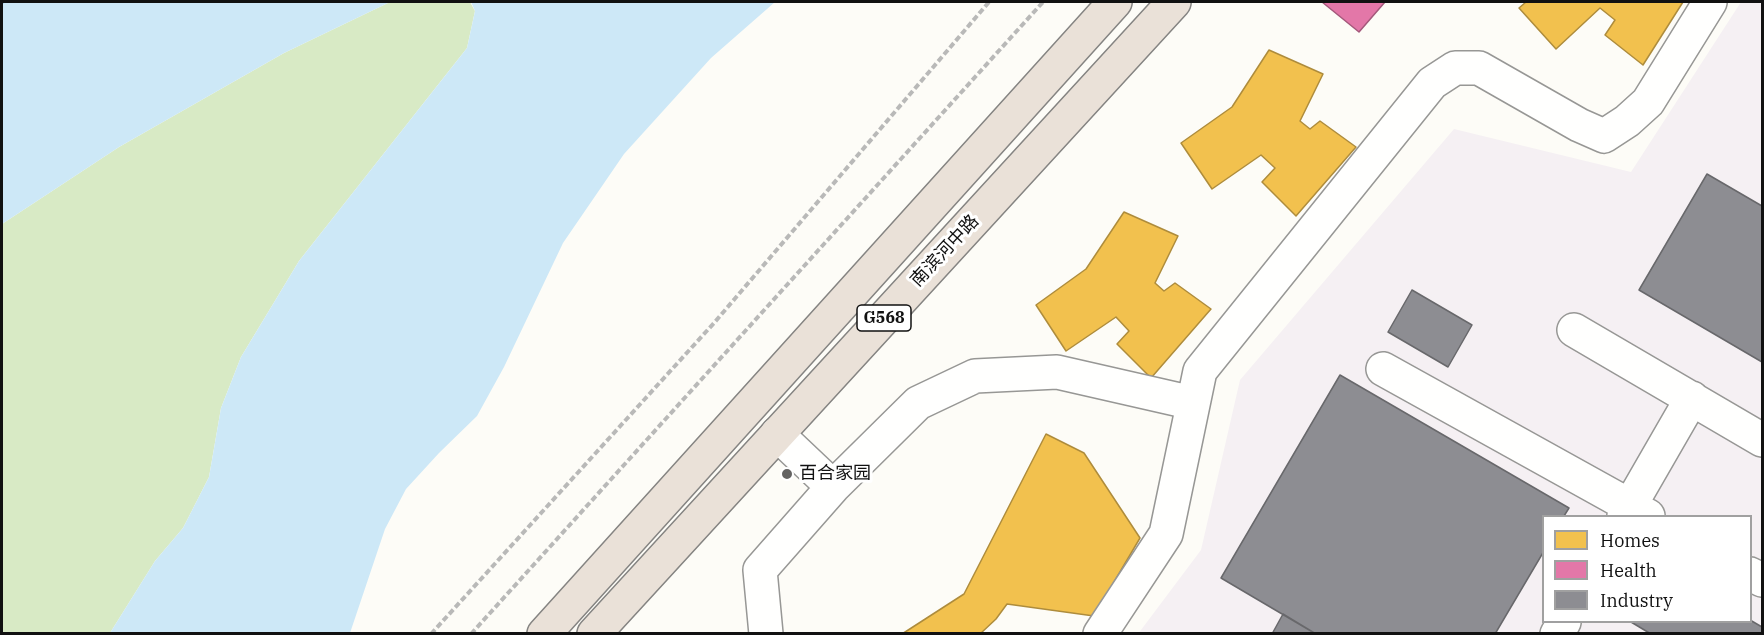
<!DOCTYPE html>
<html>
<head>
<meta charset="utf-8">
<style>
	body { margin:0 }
	#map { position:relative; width:1764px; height:635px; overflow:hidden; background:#fdfcf7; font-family:"IBM Plex Serif",serif }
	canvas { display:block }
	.frame { position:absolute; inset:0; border:3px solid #111; pointer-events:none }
	.legend { position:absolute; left:1542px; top:515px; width:210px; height:108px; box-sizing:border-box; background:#fff; border:2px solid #a0a0a0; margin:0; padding:8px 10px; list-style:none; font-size:18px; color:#111 }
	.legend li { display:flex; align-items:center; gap:12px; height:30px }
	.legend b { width:30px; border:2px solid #a0a0a0 }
</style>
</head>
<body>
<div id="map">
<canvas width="1764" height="635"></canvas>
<div class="frame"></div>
<ul class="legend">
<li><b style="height:16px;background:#f2c14e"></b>Homes</li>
<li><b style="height:16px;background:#e377a8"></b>Health</li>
<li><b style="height:16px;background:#8d8d92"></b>Industry</li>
</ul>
</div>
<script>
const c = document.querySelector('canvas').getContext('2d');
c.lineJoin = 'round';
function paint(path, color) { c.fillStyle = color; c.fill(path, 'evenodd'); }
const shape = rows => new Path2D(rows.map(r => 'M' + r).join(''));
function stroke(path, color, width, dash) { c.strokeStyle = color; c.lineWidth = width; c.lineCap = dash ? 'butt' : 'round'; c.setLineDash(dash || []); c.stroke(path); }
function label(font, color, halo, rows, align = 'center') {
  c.font = font + ' "IBM Plex Serif","Noto Sans SC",serif'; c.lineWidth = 6; c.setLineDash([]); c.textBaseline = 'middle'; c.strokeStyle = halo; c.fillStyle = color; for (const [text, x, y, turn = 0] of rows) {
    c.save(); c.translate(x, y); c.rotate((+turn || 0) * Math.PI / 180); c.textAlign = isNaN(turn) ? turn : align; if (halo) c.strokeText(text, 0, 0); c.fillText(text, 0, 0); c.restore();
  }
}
const industrial = shape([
	[1741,2,1757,2,1762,4,1762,633,1138,634,1201,550,1240,380,1454,129,1631,172],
	[1544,516,1750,516,1750,622,1544,622]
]);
const forest = shape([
	[390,2,470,2,475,11,467,48,299,261,241,357,221,408,209,477,183,528,155,561,110,633,2,634,2,224,119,147,284,53]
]);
const water = shape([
	[2,2,390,2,284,53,119,147,2,224],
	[471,2,775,2,711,58,624,154,563,243,504,367,477,416,439,453,406,489,385,529,350,633,110,633,155,561,183,528,209,477,221,408,241,357,299,261,467,48,475,11]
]);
const homes = shape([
	[1526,2,1683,2,1643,65,1605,35,1615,20,1600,8,1556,49,1519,8,1526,2],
	[1269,50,1323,74,1300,121,1310,129,1320,121,1356,147,1296,216,1262,182,1275,168,1261,155,1212,189,1181,143,1232,107,1269,50],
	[1124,212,1178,236,1155,283,1164,291,1175,283,1211,309,1151,378,1117,344,1129,331,1116,317,1066,351,1036,305,1086,269,1124,212],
	[1046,434,1084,453,1140,538,1094,616,1007,604,996,619,980,634,902,634,964,594,1046,434]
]);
const health = shape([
	[1322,2,1385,2,1359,32,1322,2]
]);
const industry = shape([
	[1707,174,1762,206,1762,362,1639,290,1707,174],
	[1412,290,1472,325,1448,367,1388,332,1412,290],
	[1340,375,1569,508,1564,516,1544,516,1544,551,1495,634,1316,634,1221,578,1340,375],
	[1283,614,1316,634,1272,634,1283,614],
	[1750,620,1762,627,1762,634,1651,634,1631,622,1750,622,1750,620]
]);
const ferry = shape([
	[2,3,4,2]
]);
const path = shape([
	[431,634,714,323,989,2],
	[471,634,1043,2]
]);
const minor = shape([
	[1574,330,1762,440],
	[1383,369,1648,516],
	[777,434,833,487],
	[1624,516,1692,398],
	[1750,574,1762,580],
	[766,634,760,570,833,487,918,403,975,376,1057,372,1193,403],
	[1100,634,1166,534,1200,371,1432,83,1455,68,1479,68,1579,125,1604,136,1627,121,1648,102,1710,2],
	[1557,634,1564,622]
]);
const highway = shape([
	[544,634,1115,2],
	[594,634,1174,2]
]);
const markers = [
	[787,474,6,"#646362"]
];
const shields = [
	[884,318,54]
];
const shieldNames = [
	["G568",884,318]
];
const streetNames = [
	["南滨河中路",945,251,-47]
];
const poiNames = [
	["百合家园",799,474]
];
paint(industrial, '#f5f0f3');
paint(forest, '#d8eac5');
paint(water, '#cde8f7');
paint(homes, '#f2c14e');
stroke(homes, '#ae8c3c', 1.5);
paint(health, '#e377a8');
stroke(health, '#a4587b', 1.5);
paint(industry, '#8d8d92');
stroke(industry, '#68686b', 1.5);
stroke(ferry, '#1768a6', 1.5, [8, 6]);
stroke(minor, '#979795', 36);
stroke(highway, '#858482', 36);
stroke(path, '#b9b9b8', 4, [6, 3]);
stroke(minor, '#fffffe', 33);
stroke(highway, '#eae1d8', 33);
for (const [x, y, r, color] of markers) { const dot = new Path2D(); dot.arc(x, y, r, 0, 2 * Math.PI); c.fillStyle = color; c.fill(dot); stroke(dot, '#fff', 2); }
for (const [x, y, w] of shields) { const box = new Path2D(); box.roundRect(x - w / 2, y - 13, w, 26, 4.5); c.fillStyle = '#fff'; c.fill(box); stroke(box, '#111', 1.5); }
label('bold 16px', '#111', null, shieldNames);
label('18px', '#111', '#fff', streetNames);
label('18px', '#111', '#fff', poiNames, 'left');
</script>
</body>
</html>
